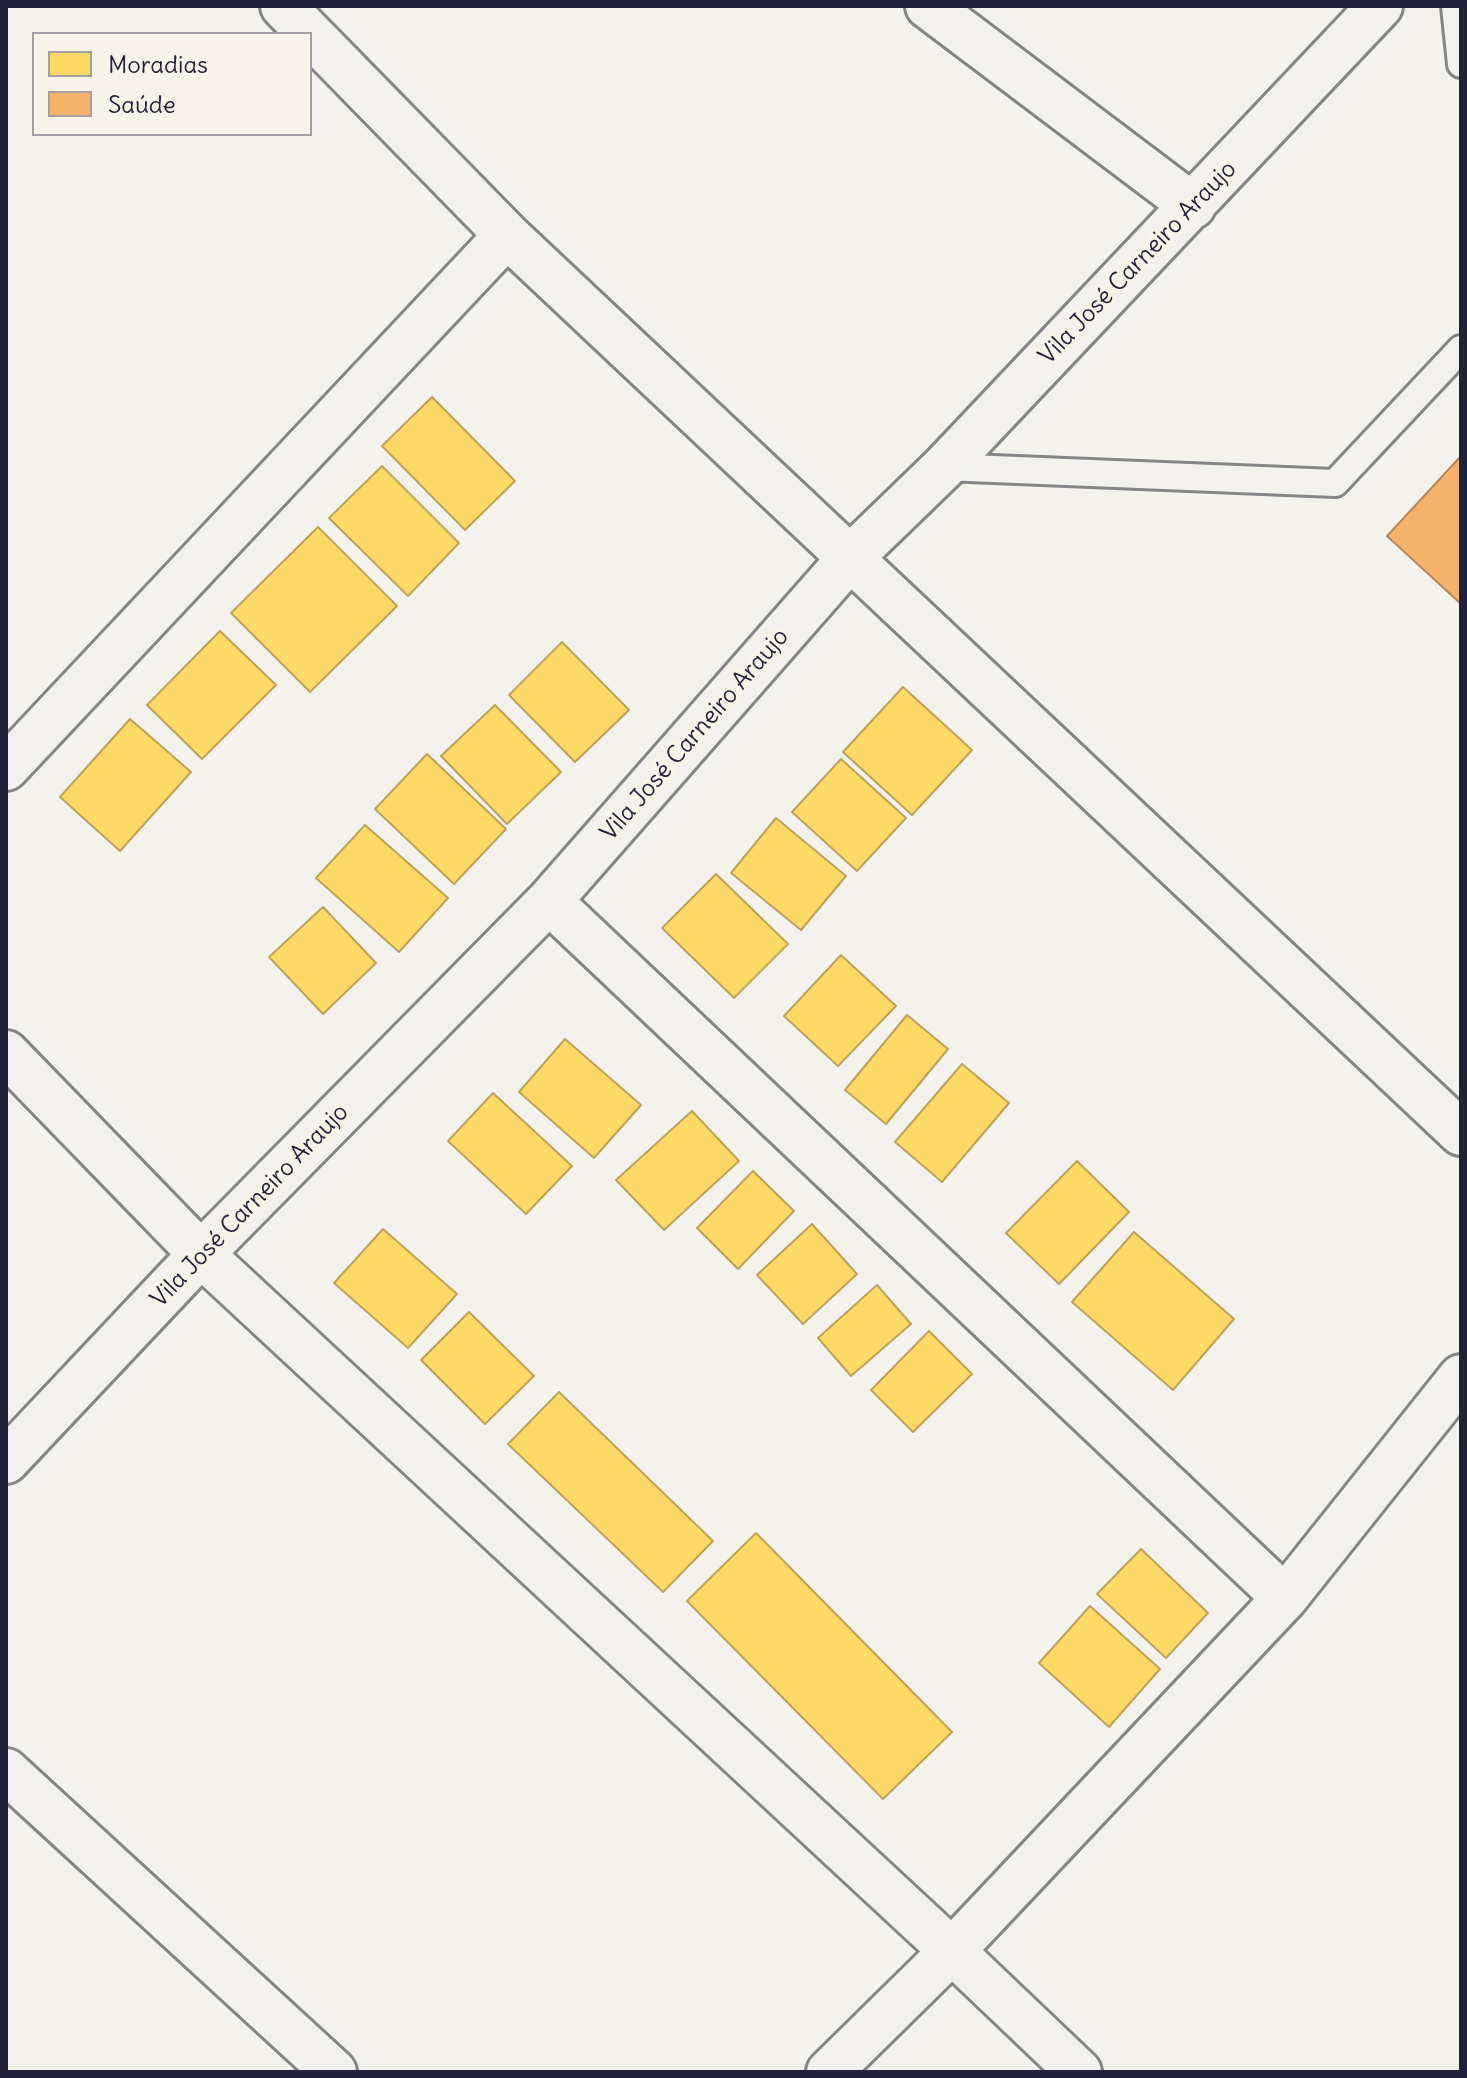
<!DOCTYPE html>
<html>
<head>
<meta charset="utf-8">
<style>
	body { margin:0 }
	#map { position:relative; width:1467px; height:2078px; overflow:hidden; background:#f4f2ec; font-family:Delius,sans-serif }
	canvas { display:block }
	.frame { position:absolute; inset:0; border:8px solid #22223b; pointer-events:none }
	.legend { position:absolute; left:32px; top:32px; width:280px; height:104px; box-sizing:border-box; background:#f7f3e8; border:2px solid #a29fa3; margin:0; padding:10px 14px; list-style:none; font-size:24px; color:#22223b }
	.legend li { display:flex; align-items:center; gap:16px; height:40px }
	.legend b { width:40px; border:2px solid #a29fa3 }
</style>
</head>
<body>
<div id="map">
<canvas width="1467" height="2078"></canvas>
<div class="frame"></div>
<ul class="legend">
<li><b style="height:22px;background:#ffd966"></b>Moradias</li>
<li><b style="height:22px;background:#f6b26b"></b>Saúde</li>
</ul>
</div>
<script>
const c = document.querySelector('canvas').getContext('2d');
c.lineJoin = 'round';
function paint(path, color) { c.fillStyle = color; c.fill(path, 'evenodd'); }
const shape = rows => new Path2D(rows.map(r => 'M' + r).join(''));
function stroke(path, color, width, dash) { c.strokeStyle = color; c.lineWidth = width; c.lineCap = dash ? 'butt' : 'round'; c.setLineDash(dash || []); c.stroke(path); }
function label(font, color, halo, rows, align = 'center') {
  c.font = font + ' Delius,sans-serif'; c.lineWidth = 8; c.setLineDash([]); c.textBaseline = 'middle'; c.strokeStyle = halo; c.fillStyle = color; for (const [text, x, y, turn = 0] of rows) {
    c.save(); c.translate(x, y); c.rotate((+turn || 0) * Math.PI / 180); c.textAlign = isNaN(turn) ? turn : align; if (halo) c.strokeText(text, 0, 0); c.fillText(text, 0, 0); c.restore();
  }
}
const homes = shape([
	[432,397,515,481,465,530,382,446,432,397],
	[382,466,459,543,408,596,329,518,382,466],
	[318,527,397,606,310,692,231,613,318,527],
	[220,631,276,685,202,759,147,705,220,631],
	[562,642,629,710,575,762,509,695,562,642],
	[903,687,972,750,912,815,843,752,903,687],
	[495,705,561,772,507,824,441,756,495,705],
	[130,719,191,772,120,851,60,797,130,719],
	[427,754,506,829,454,884,375,809,427,754],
	[841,759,906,818,857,871,792,812,841,759],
	[776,818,846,876,801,930,731,873,776,818],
	[365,825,448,898,399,952,316,878,365,825],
	[716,874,788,944,734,998,662,928,716,874],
	[323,907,376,963,323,1014,269,957,323,907],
	[841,955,896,1006,838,1066,784,1016,841,955],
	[907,1015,948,1049,886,1124,845,1090,907,1015],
	[565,1039,641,1105,594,1158,519,1092,565,1039],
	[962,1064,1009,1103,942,1182,895,1142,962,1064],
	[493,1093,572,1166,526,1214,448,1141,493,1093],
	[692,1111,739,1161,664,1230,616,1180,692,1111],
	[1077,1161,1129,1212,1059,1284,1006,1233,1077,1161],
	[753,1171,794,1211,738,1269,697,1228,753,1171],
	[812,1224,857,1274,803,1324,757,1275,812,1224],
	[383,1229,457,1294,408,1348,334,1283,383,1229],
	[1134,1232,1234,1319,1173,1390,1072,1302,1134,1232],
	[877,1285,911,1324,851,1376,818,1338,877,1285],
	[469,1312,534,1376,485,1424,421,1360,469,1312],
	[929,1331,972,1374,913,1432,871,1390,929,1331],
	[559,1392,713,1541,663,1592,508,1444,559,1392],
	[756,1533,952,1732,883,1799,687,1601,756,1533],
	[1141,1549,1208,1613,1166,1658,1097,1594,1141,1549],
	[1090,1606,1160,1669,1109,1727,1039,1663,1090,1606]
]);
const health = shape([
	[1461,456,1461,604,1387,536,1461,456]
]);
const lane = shape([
	[1455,6,1461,64],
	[944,467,1335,483,1461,349]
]);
const street = shape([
	[283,6,507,235,1461,1133],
	[928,6,1193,206],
	[6,768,507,235],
	[549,901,1285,1598],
	[6,1053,201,1254,952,1951,1079,2072],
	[6,1461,201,1254,549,901,850,558,944,467,1380,6],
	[6,1771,334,2072],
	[829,2072,952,1951,1285,1598,1461,1377]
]);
const streetNames = [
	["Vila José Carneiro Araujo",1138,263,-46],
	["Vila José Carneiro Araujo",695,735,-49],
	["Vila José Carneiro Araujo",250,1206,-46]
];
paint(homes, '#ffd966');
stroke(homes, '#bda259', 2);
paint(health, '#f6b26b');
stroke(health, '#b6875d', 2);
stroke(lane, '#858486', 32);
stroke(street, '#858486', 50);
stroke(lane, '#f2f1ed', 26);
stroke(street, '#f2f1ed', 44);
label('24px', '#22223b', '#f7f3e8', streetNames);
</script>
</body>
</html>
